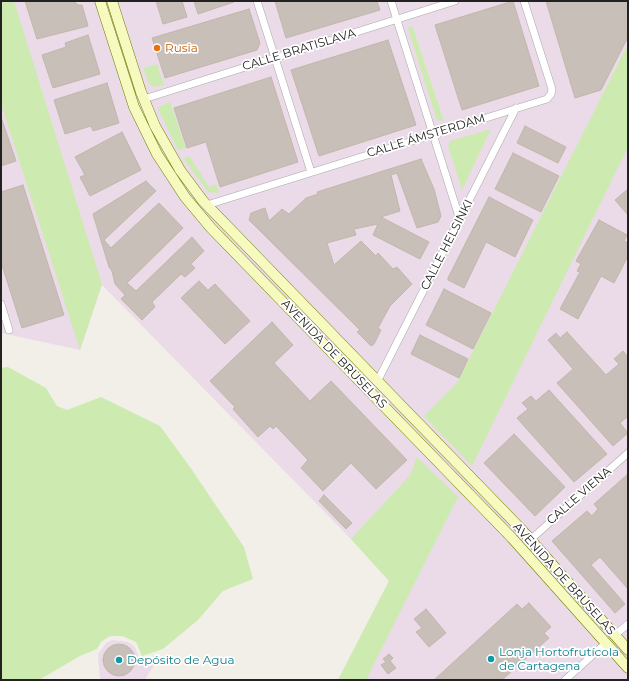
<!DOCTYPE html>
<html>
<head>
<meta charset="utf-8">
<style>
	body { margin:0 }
	#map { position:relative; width:629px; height:681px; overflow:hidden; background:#f2efe9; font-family:Montserrat,sans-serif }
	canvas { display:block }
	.frame { position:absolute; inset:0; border:2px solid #222; pointer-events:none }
</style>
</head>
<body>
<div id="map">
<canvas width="629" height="681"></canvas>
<div class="frame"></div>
</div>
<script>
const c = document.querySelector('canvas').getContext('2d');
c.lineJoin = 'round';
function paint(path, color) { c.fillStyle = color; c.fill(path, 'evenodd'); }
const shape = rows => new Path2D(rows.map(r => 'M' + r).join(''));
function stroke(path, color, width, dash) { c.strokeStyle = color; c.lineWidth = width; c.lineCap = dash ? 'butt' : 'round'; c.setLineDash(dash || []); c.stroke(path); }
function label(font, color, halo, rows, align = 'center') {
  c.font = font + ' Montserrat,sans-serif'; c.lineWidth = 3.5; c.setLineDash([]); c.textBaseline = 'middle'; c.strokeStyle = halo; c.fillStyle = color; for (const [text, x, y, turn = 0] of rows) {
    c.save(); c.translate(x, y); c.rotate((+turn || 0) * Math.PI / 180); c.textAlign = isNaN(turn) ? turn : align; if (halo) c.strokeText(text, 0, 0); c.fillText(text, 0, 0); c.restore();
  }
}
const industrial = shape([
	[1,1,628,1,628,680,338,680,389,581,351,539,102,285,80,350,1,333],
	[112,640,128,642,135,647,139,659,154,665,145,680,100,680,98,654,106,643]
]);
const grass = shape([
	[5,1,14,1,102,284,80,350,1,104,1,2],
	[412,25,444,121,437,120,408,29],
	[628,44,628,147,472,466,424,416,457,383],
	[157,64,164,85,154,87,149,84,143,68],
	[170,102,186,148,178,150,158,109,160,106],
	[491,129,462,190,448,146,450,141],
	[190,157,209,187,216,184,219,193,208,192,183,158],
	[8,367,46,388,57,406,67,410,101,397,160,426,190,467,244,547,253,579,223,591,198,620,163,649,142,656,136,642,122,636,110,636,101,642,97,649,80,656,39,680,1,680,1,368],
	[417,457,458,497,366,680,338,680,389,581,351,539,411,474]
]);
const building = shape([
	[25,1,74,1,78,5,82,5,88,26,37,39,25,1],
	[156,1,182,1,187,17,163,24,156,1],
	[194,1,234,1,234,2,198,14,194,1],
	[275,1,377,1,380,10,286,38,275,1],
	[513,1,539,86,462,110,435,25,513,1],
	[546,1,628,1,628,37,601,90,575,98,546,1],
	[249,9,260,43,257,50,165,78,152,38,249,9],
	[88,35,100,74,53,88,42,55,66,47,65,43,88,35],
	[388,40,416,125,319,156,291,70,388,40],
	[271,77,298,162,220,187,206,142,187,148,174,108,271,77],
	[107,83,119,123,93,131,91,126,65,134,54,100,107,83],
	[1,117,16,161,1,166,1,117],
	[525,126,566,147,558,163,517,143,525,126],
	[122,132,141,170,90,196,80,177,85,175,75,157,122,132],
	[513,153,559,176,541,212,495,189,513,153],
	[421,159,434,189,441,216,438,222,417,228,397,173,391,175,400,211,381,217,429,242,420,259,373,235,378,224,354,229,356,235,327,243,334,265,361,241,376,256,378,253,393,269,397,267,412,284,390,306,378,328,381,330,374,344,371,346,357,332,360,330,249,220,251,213,265,208,269,221,282,209,289,214,306,198,318,194,317,192,421,159],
	[146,181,156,191,104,240,111,248,159,203,183,228,127,283,136,291,192,237,204,251,191,264,195,268,185,277,181,274,152,302,155,307,142,320,121,299,125,295,115,284,112,271,109,267,93,214,146,181],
	[23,185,64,315,22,328,1,262,1,192,23,185],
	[628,189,628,215,615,200,628,189],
	[489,197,533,220,515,257,486,242,464,288,448,280,448,278,489,197],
	[599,220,627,235,624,241,628,243,628,256,614,283,601,276,578,319,560,309,580,272,577,271,581,264,576,261,599,220],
	[199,281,208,290,215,284,250,321,225,344,181,298,199,281],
	[444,289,491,313,473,349,426,325,444,289],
	[272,322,293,345,274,363,310,401,331,381,407,460,376,489,351,463,323,491,301,468,308,460,276,426,273,429,270,426,258,437,233,409,235,407,210,381,272,322],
	[567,332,606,375,619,364,614,359,623,351,628,357,628,416,620,423,628,433,613,446,557,383,573,369,548,340,556,333,560,338,567,332],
	[420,335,468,359,459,378,411,354,420,335],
	[549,390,607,454,574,482,517,418,528,409,522,403,531,396,536,401,549,390],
	[514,434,565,487,535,516,484,463,514,434],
	[628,474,628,589,600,557,591,565,625,604,615,613,552,541,587,511,592,516,598,509,594,504,628,474],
	[324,495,352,523,346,529,319,501,324,495],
	[529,603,551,627,544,633,549,638,502,680,434,680,517,604,522,609,529,603],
	[426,609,446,633,429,647,416,632,422,628,414,619,426,609],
	'103 660a16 16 0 1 1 32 0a16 16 0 1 1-32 0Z',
	[389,654,393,658,390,661,396,668,388,674,381,665,386,662,383,659,389,654]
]);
const street = shape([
	[257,1,311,172],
	[391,1,460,220],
	[144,99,455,1],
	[207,205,547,99,551,94,552,89,524,1],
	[1,304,9,330],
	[377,382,516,108],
	[530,540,628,453],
	[615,635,628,624],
	[565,680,606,643]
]);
const secondary = shape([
	[100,1,134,107,157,154,185,197,211,228,512,538,628,668],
	[112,1,141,92,155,126,180,170,203,201,521,529,628,650]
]);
const markers = [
	[157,48,4,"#e8710a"],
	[491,659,4,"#0f9aa8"],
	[119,660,4,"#0f9aa8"]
];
const foodNames = [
	["Rusia",165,48]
];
const streetNames = [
	["CALLE BRATISLAVA",299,50,-17],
	["CALLE ÁMSTERDAM",426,136,-17],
	["CALLE HELSINKI",447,245,-63],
	["AVENIDA DE BRUSELAS",334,354,46],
	["CALLE VIENA",579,496,-41],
	["AVENIDA DE BRUSELAS",564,579,48]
];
const cultureNames = [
	["Lonja Hortofrutícola",499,652],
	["de Cartagena",499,666],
	["Depósito de Agua",127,660]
];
paint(industrial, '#ebdbe8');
paint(grass, '#cdebb0');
paint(building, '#c7bfb8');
stroke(building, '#c4b6ab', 1);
stroke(street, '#a9a9a9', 8);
stroke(secondary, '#707d05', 11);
stroke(street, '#fff', 7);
stroke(secondary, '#f7fabf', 10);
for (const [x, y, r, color] of markers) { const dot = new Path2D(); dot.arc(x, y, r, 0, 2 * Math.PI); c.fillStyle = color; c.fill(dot); stroke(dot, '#fff', 1.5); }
label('12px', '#c56008', '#fff', foodNames, 'left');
label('12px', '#222', '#fff', streetNames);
label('12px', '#0d838f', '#fff', cultureNames, 'left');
</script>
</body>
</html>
